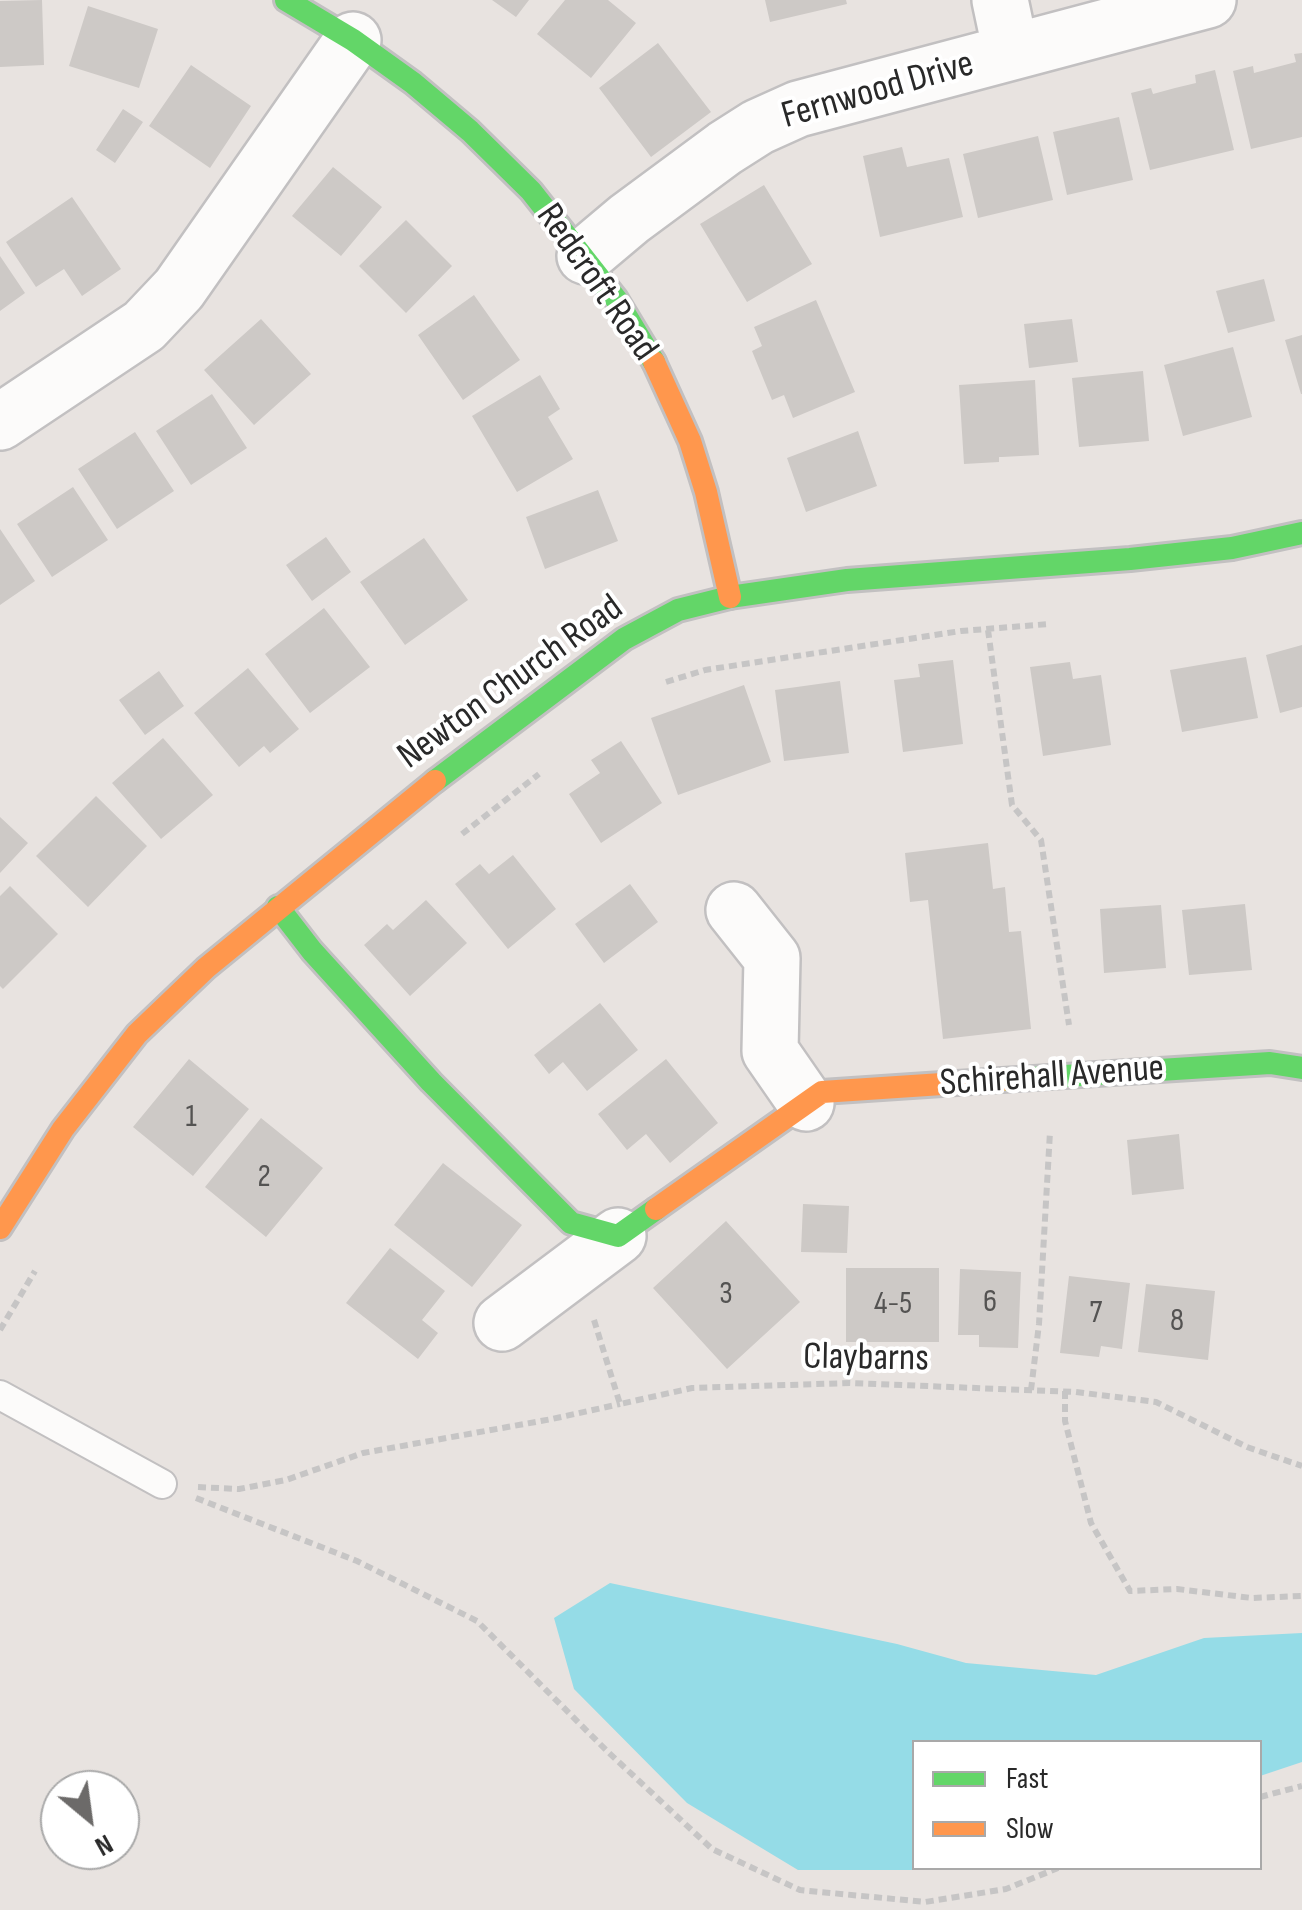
<!DOCTYPE html>
<html>
<head>
<meta charset="utf-8">
<style>
	body { margin:0 }
	#map { position:relative; width:1302px; height:1910px; overflow:hidden; background:#e8e3e0; font-family:"Sofia Sans Condensed",sans-serif }
	canvas { display:block }
	.legend { position:absolute; left:912px; top:1740px; width:350px; height:130px; box-sizing:border-box; background:#fff; border:2px solid #a9a9a9; margin:0; padding:12px 18px; list-style:none; font-size:30px; color:#292929 }
	.legend li { display:flex; align-items:center; gap:20px; height:50px }
	.legend b { width:50px; border:2px solid #a9a9a9 }
	.north { position:absolute; left:40px; top:1770px; width:100px; height:100px; box-sizing:border-box; background:#fff; border:2px solid #a9a9a9; border-radius:50%; rotate:151deg; font-size:28px; font-weight:700; line-height:40px; text-align:center; color:#292929 }
	.north::after { content:''; display:block; margin:auto; width:35px; height:45px; background:#6c6a69; clip-path:polygon(50% 0,100% 100%,50% 72%,0 100%) }
</style>
</head>
<body>
<div id="map">
<canvas width="1302" height="1910"></canvas>
<ul class="legend">
<li><b style="height:12px;background:#63d668"></b>Fast</li>
<li><b style="height:12px;background:#ff974d"></b>Slow</li>
</ul>
<div class="north">N</div>
</div>
<script>
const c = document.querySelector('canvas').getContext('2d');
c.lineJoin = 'round';
function paint(path, color) { c.fillStyle = color; c.fill(path, 'evenodd'); }
const shape = rows => new Path2D(rows.map(r => 'M' + r).join(''));
function stroke(path, color, width, dash) { c.strokeStyle = color; c.lineWidth = width; c.lineCap = dash ? 'butt' : 'round'; c.setLineDash(dash || []); c.stroke(path); }
function label(font, color, halo, rows, align = 'center') {
  c.font = font + ' "Sofia Sans Condensed",sans-serif'; c.lineWidth = 8; c.setLineDash([]); c.textBaseline = 'middle'; c.strokeStyle = halo; c.fillStyle = color; for (const [text, x, y, turn = 0] of rows) {
    c.save(); c.translate(x, y); c.rotate((+turn || 0) * Math.PI / 180); c.textAlign = isNaN(turn) ? turn : align; if (halo) c.strokeText(text, 0, 0); c.fillText(text, 0, 0); c.restore();
  }
}
const water = shape([
	[610,1583,897,1644,966,1663,1096,1675,1204,1638,1302,1633,1302,1762,1260,1776,1260,1742,914,1742,914,1868,953,1868,943,1870,798,1870,687,1803,574,1689,554,1618]
]);
const building = shape([
	[42,0,44,65,0,67,0,1],
	[492,0,529,0,516,17],
	[565,0,608,0,636,23,591,78,537,34],
	[765,0,846,0,847,4,770,22],
	[88,6,158,29,139,88,69,66],
	[658,43,711,112,651,157,599,88],
	[1302,53,1302,137,1251,149,1233,71,1253,66,1254,73,1296,62,1294,54],
	[191,65,251,106,210,168,149,126],
	[1215,70,1234,150,1150,170,1131,93,1151,88,1153,94,1175,88,1196,83,1195,75],
	[123,109,143,122,115,163,96,150],
	[1119,117,1133,180,1067,195,1053,132],
	[1038,136,1053,200,978,218,963,154],
	[902,147,907,167,949,158,963,217,880,237,863,156],
	[333,167,382,207,341,256,292,216],
	[764,185,812,264,747,302,700,224],
	[72,197,121,269,82,296,64,269,36,287,6,242],
	[406,220,452,266,406,313,359,266],
	[0,256,25,293,0,311],
	[1264,279,1275,321,1228,333,1216,291],
	[474,295,520,360,463,400,418,335],
	[816,300,855,392,793,418,784,395,772,400,752,351,762,346,754,327],
	[261,319,311,374,254,425,204,370],
	[1072,319,1078,362,1029,368,1024,324],
	[1302,335,1302,394,1301,394,1285,340],
	[1233,347,1252,417,1183,436,1164,365],
	[1143,371,1149,441,1079,447,1072,378],
	[540,375,560,409,548,417,573,459,517,492,472,416],
	[1035,380,1039,455,1002,457,999,457,999,462,964,464,959,385],
	[212,394,247,448,191,485,156,431],
	[858,431,877,486,806,512,787,458],
	[135,432,174,491,117,529,78,469],
	[73,487,108,540,52,577,17,524],
	[598,490,618,541,545,569,526,517],
	[0,529,35,581,0,605],
	[326,537,351,572,312,601,286,565],
	[424,538,468,600,405,645,360,582],
	[324,608,370,667,310,713,265,654],
	[1302,645,1302,707,1280,713,1266,655],
	[1246,657,1258,718,1182,732,1170,670],
	[953,660,963,744,903,752,894,680,920,677,918,664],
	[1070,662,1073,679,1101,675,1111,745,1043,756,1030,667],
	[248,668,299,729,270,753,264,746,239,767,194,713],
	[159,671,184,706,145,735,119,700],
	[840,681,849,753,784,761,775,690],
	[744,685,771,762,678,795,651,718],
	[163,738,213,795,161,839,112,783],
	[621,741,662,803,601,843,569,794,600,773,591,760],
	[96,796,147,846,88,907,36,856],
	[0,817,28,843,0,873],
	[988,843,993,889,1005,887,1009,932,1021,931,1031,1029,943,1039,928,900,910,902,905,853],
	[513,855,556,909,508,949,455,884,480,864,489,874],
	[630,884,658,922,604,963,575,924],
	[10,886,58,934,3,989,0,986,0,896],
	[426,900,467,943,410,996,364,945,387,924,393,930],
	[1245,904,1252,970,1189,975,1182,910],
	[1161,905,1166,968,1104,973,1100,909],
	[600,1003,638,1050,587,1091,563,1062,549,1074,534,1055],
	[189,1059,249,1109,193,1176,133,1127],
	[666,1059,718,1123,670,1163,646,1134,627,1150,598,1114],
	[261,1118,323,1168,266,1237,205,1187],
	[1179,1134,1184,1189,1132,1195,1127,1140],
	[443,1163,522,1225,472,1287,394,1225],
	[803,1204,849,1206,847,1253,801,1252],
	[726,1221,800,1302,727,1369,653,1288],
	[390,1248,445,1291,422,1320,438,1333,418,1359,346,1303],
	[846,1268,939,1268,939,1342,846,1342],
	[960,1269,1021,1272,1018,1348,979,1347,979,1335,958,1335],
	[1069,1276,1130,1283,1122,1349,1101,1346,1099,1357,1060,1353],
	[1146,1284,1215,1291,1208,1360,1138,1352]
]);
const path = shape([
	[988,630,1012,805,1041,840,1069,1025],
	[666,682,705,670,961,631,1049,624],
	[462,834,539,774],
	[594,1320,620,1404,692,1388,850,1383,1076,1392,1156,1402,1247,1447,1302,1466],
	[0,1330,35,1271],
	[1031,1390,1039,1324,1050,1132],
	[1065,1391,1065,1421,1091,1523,1130,1591,1177,1589,1252,1598,1302,1596],
	[198,1487,239,1489,286,1480,363,1453,552,1419,620,1404],
	[196,1498,357,1561,477,1621,607,1751,712,1849,800,1890,925,1902,1006,1889,1058,1868],
	[1260,1797,1302,1786]
]);
const lane = shape([
	[0,1395,162,1484]
]);
const street = shape([
	[1000,0,1011,52],
	[585,256,629,219,725,148,758,127,798,109,1208,0],
	[0,422,144,326,179,289,353,40],
	[734,910,772,958,770,1051,806,1103],
	[502,1323,618,1236]
]);
const fast = shape([
	[286,0,353,40,413,83,470,131,531,191,616,299,654,362],
	[435,781,624,639,678,610,730,597,847,580,1130,559,1232,548,1302,533],
	[278,907,312,951,431,1082,571,1223,618,1236,656,1209],
	[1002,1080,1270,1063,1302,1068]
]);
const slow = shape([
	[654,362,690,441,706,492,730,597],
	[656,1209,822,1092,1002,1080],
	[0,1228,63,1129,137,1034,206,968,435,781]
]);
const numberNames = [
	["1",191,1118],
	["2",264,1178],
	["3",726,1295],
	["6",990,1303],
	["4-5",893,1305],
	["7",1096,1314],
	["8",1177,1322]
];
const streetNames = [
	["Fernwood Drive",878,91,-16],
	["Redcroft Road",596,283,55],
	["Newton Church Road",511,683,-36],
	["Schirehall Avenue",1052,1077,-4],
	["Claybarns",866,1359,1]
];
paint(water, '#95dce7');
paint(building, '#cdc9c6');
stroke(lane, '#c2c0c1', 32);
stroke(street, '#c2c0c1', 60);
stroke(fast, '#c2c0c1', 28);
stroke(slow, '#c2c0c1', 28);
stroke(path, '#c6c5c5', 6, [8, 5]);
stroke(lane, '#fcfbfa', 28);
stroke(street, '#fcfbfa', 55);
stroke(fast, '#63d668', 22);
stroke(slow, '#ff974d', 22);
label('32px', '#545352', null, numberNames);
label('38px', '#292929', '#fff', streetNames);
</script>
</body>
</html>
